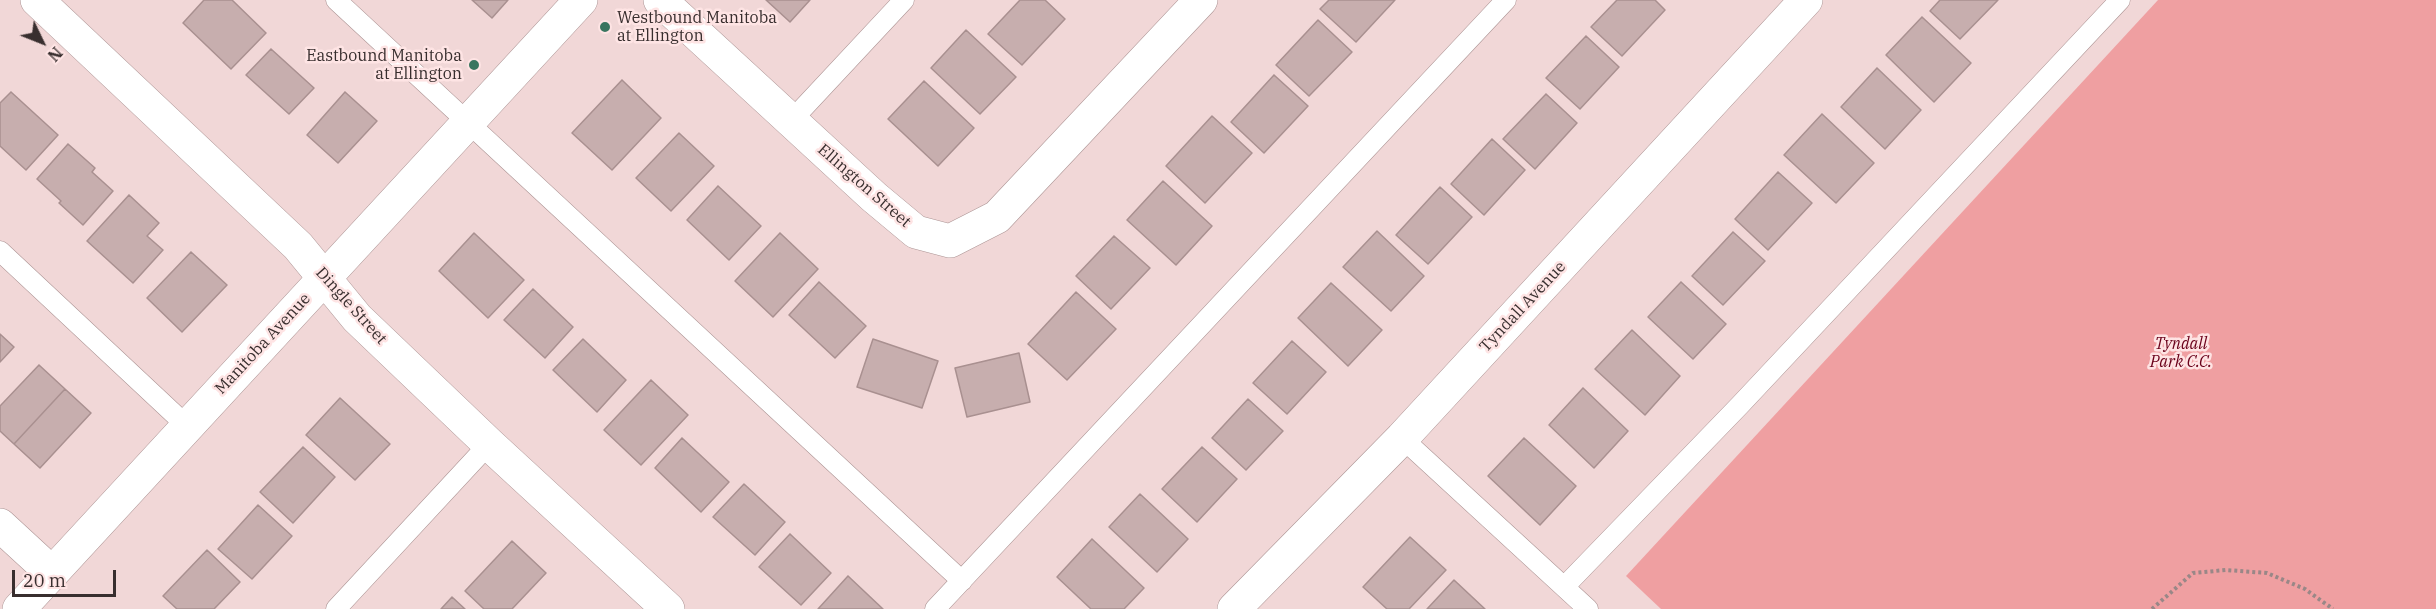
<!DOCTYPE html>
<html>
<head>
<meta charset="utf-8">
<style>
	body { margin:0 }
	#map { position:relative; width:2436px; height:609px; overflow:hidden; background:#f1d7d7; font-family:"IBM Plex Serif",serif }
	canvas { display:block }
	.north { position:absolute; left:12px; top:12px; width:60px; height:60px; -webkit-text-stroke:4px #fee4e4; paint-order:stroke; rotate:133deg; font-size:16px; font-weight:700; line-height:24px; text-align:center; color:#382e2e }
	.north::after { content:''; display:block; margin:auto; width:21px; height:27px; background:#382e2e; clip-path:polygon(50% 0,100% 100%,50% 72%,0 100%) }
	.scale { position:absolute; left:12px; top:570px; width:104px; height:27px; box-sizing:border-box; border:3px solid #382e2e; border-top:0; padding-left:8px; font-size:18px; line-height:21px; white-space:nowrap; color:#382e2e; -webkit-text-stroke:4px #fee4e4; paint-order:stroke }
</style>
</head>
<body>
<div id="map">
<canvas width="2436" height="609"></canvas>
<div class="north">N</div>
<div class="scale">20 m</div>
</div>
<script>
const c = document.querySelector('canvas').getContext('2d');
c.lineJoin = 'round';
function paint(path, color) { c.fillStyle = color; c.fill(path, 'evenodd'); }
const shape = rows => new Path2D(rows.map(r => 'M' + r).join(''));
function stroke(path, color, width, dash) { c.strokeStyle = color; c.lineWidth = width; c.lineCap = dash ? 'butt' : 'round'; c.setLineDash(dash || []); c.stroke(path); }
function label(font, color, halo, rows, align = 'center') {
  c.font = font + ' "IBM Plex Serif",serif'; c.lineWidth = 5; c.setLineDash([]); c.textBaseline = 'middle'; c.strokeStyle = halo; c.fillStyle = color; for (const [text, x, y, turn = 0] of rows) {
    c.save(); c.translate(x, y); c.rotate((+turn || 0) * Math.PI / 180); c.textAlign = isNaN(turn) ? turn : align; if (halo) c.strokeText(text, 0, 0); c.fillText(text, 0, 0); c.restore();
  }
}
const green = shape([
	[2158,0,2436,0,2436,609,1661,609,1626,576]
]);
const building = shape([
	[204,0,232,0,266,33,231,69,183,23,204,0],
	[472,0,508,0,492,18,472,0],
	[766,0,810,0,790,22,766,0],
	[1020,0,1045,0,1065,19,1022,65,988,34,1020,0],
	[1329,0,1395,0,1356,42,1320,9,1329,0],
	[1617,0,1655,0,1665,10,1622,56,1591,27,1617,0],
	[1940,0,1998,0,1960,39,1930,11,1940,0],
	[1922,17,1971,63,1934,102,1886,55,1922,17],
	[1318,20,1352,52,1309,96,1276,65,1318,20],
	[966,30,1016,77,980,114,931,68,966,30],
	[1586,36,1619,67,1580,109,1546,78,1586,36],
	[271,49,314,88,289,114,246,75,271,49],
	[1877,68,1921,110,1885,149,1841,107,1877,68],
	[1274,75,1308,106,1264,153,1231,122,1274,75],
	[622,80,661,118,612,170,572,133,622,80],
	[924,81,974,128,938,166,888,119,924,81],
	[11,92,58,135,26,170,0,146,0,103,11,92],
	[345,92,377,121,338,163,307,135,345,92],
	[1546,94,1577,123,1535,169,1503,139,1546,94],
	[1822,114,1874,163,1836,203,1784,155,1822,114],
	[1212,116,1252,153,1205,203,1166,166,1212,116],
	[679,133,714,166,671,211,636,178,679,133],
	[1492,139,1525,170,1484,215,1451,184,1492,139],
	[68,144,95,168,92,172,113,191,83,225,59,203,61,201,37,179,68,144],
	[1778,172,1812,203,1768,250,1735,219,1778,172],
	[1163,181,1212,226,1176,265,1127,220,1163,181],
	[718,186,761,226,729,260,687,220,718,186],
	[1440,187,1472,217,1428,264,1396,235,1440,187],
	[129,195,159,223,147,236,163,250,133,283,87,241,129,195],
	[1377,231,1424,276,1391,311,1343,267,1377,231],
	[1733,232,1765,261,1723,305,1692,276,1733,232],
	[474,233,524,280,488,318,439,271,474,233],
	[780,233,818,269,773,317,735,281,780,233],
	[1114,236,1150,268,1111,309,1076,276,1114,236],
	[191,252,227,285,182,332,147,298,191,252],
	[819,282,866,326,835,358,789,315,819,282],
	[1681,282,1726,324,1693,359,1648,317,1681,282],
	[1331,283,1382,330,1348,366,1298,318,1331,283],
	[533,289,573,327,545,358,504,320,533,289],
	[1076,292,1116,329,1067,380,1028,344,1076,292],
	[1632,330,1680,376,1645,415,1595,369,1632,330],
	[0,334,14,347,0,362,0,334],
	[583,339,626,380,597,412,553,370,583,339],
	[873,339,938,361,922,408,857,387,873,339],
	[1292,341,1326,372,1287,414,1253,383,1292,341],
	[1019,353,1030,402,967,417,955,368,1019,353],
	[39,365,65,389,14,444,0,431,0,406,39,365],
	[651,380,688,415,641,465,604,430,651,380],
	[1583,388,1628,431,1594,468,1549,425,1583,388],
	[65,389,91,413,40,468,14,444,65,389],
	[340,398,390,444,355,480,306,435,340,398],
	[1248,399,1283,431,1246,470,1212,438,1248,399],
	[682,438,729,482,701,512,655,468,682,438],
	[1524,438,1576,486,1540,525,1488,476,1524,438],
	[303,447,335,477,293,523,260,492,303,447],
	[1202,447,1237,479,1197,522,1162,489,1202,447],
	[744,484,785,522,755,555,713,517,744,484],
	[1140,494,1188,539,1157,572,1109,527,1140,494],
	[258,505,292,536,252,579,218,549,258,505],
	[790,534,831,573,801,605,759,567,790,534],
	[1410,537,1446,570,1409,609,1387,609,1363,587,1410,537],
	[1092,539,1144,588,1124,609,1091,609,1057,577,1092,539],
	[512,541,546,573,512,609,484,609,465,591,512,541],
	[207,550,240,582,214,609,177,609,163,596,207,550],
	[848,576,883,609,818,609,848,576],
	[1454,580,1485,609,1427,609,1454,580],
	[452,597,465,609,441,609,452,597]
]);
const path = shape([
	[2152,609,2193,573,2226,570,2267,573,2305,589,2333,609]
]);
const lane = shape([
	[336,0,962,581],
	[791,121,904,0],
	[0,251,187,426],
	[1402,438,1588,609],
	[1564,587,1740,405,2120,0],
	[336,609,489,444],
	[935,609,1506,0]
]);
const street = shape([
	[37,0,298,246,357,318,489,444,668,609],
	[660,0,874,197,916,232,950,241,997,217,1201,0],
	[0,525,52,573],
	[19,609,581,0],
	[1234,609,1402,438,1806,0]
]);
const markers = [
	[605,27,6,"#39755f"],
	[474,65,6,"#39755f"]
];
const poiNames = [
	["Westbound Manitoba",617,18],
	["at Ellington",617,36],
	["Eastbound Manitoba",462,56,"right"],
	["at Ellington",462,74,"right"]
];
const streetNames = [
	["Ellington Street",864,186,41],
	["Dingle Street",351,306,48],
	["Tyndall Avenue",1523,307,-47],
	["Manitoba Avenue",263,344,-47]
];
const parkNames = [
	["Tyndall",2181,344],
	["Park C.C.",2181,362]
];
paint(green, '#ef9fa1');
paint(building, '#c7aeae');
stroke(building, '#a99090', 1.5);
stroke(lane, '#ac9494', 21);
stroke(street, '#ac9494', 34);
stroke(path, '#998787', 4, [3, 3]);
stroke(lane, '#fff', 20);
stroke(street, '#fff', 33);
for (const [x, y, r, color] of markers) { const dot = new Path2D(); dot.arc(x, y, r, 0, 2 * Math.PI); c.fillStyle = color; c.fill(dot); stroke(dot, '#fee4e4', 2); }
label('16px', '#382e2e', '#fee4e4', poiNames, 'left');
label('16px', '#382e2e', '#fee4e4', streetNames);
label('italic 16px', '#6a001a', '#fee4e4', parkNames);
</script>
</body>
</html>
